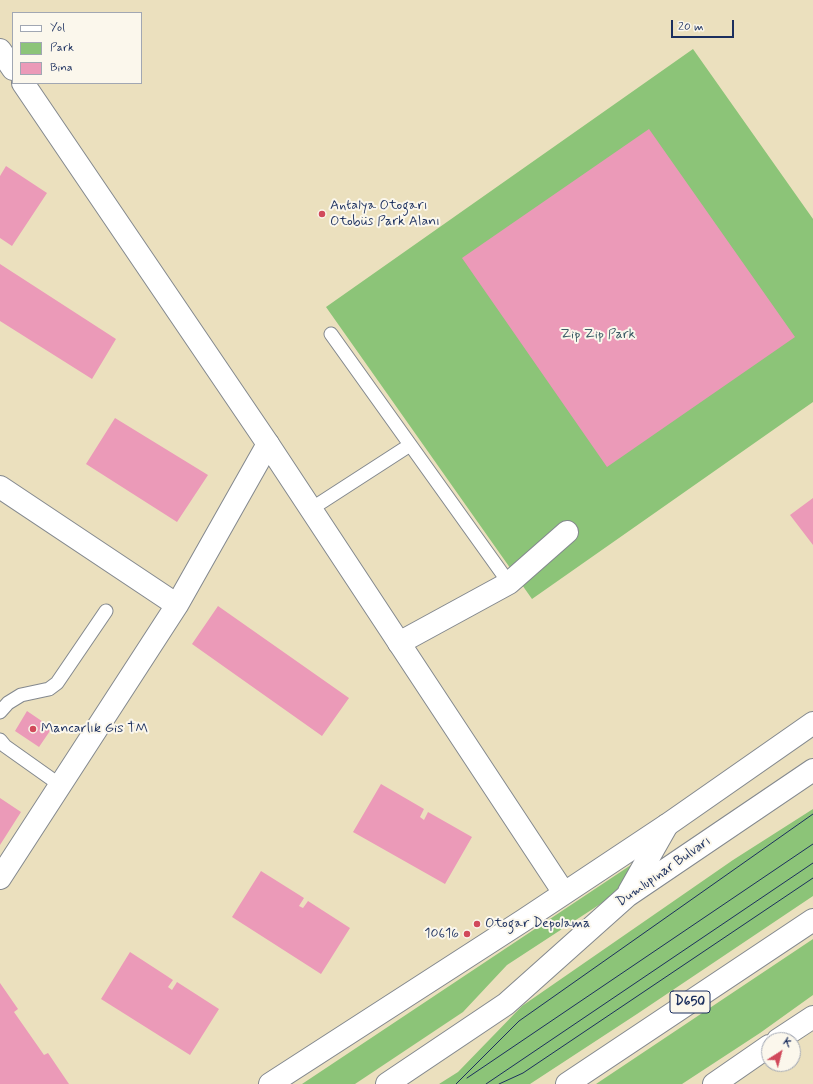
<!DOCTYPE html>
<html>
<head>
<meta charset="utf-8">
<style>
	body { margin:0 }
	#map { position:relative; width:813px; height:1084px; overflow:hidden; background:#ebe0be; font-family:Mynerve,sans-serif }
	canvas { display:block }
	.legend { position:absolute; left:12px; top:12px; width:130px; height:72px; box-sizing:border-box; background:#fbf7ec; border:1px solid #a1a7b3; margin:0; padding:5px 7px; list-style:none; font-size:12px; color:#1b2f5e }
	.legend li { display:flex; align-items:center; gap:8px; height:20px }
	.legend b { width:20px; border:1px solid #a1a7b3 }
	.north { position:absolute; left:761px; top:1032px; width:40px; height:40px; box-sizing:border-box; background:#fbf7ec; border:1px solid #a1a7b3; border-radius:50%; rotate:36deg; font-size:11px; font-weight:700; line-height:16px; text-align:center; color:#1b2f5e }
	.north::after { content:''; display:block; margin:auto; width:14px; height:18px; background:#d1495b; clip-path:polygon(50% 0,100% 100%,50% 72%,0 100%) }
	.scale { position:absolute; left:671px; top:20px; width:63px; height:18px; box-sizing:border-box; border:2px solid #1b2f5e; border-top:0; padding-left:5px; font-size:12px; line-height:14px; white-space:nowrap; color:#1b2f5e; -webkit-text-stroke:3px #fbf7ec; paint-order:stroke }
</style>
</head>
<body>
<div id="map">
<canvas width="813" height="1084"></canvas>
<ul class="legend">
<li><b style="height:5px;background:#fff"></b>Yol</li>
<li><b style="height:11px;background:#8cc478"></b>Park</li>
<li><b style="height:11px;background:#eb9ab8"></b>Bina</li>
</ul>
<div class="north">K</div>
<div class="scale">20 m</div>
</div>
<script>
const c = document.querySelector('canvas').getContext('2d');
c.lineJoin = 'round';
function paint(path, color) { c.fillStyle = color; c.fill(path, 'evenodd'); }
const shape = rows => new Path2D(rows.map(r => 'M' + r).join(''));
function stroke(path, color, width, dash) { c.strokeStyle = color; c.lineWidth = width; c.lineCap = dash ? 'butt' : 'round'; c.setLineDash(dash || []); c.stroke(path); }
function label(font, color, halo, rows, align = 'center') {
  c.font = font + ' Mynerve,sans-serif'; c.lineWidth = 4; c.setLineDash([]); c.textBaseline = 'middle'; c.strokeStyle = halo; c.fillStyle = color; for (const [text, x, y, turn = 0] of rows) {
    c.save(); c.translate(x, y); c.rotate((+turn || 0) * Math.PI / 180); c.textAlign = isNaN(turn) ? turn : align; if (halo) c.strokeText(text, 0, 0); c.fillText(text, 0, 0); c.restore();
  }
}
const green = shape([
	[693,49,813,219,813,402,532,599,326,307],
	[813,809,813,896,637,1014,530,1084,439,1084,458,1072,522,1006,733,860],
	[643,857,634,882,507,965,463,1012,355,1084,302,1084],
	[813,939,813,995,760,1033,682,1084,596,1084]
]);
const building = shape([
	[649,129,795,337,607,467,462,258],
	[6,166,47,193,12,246,0,238,0,176],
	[0,264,116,339,92,379,0,321],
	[115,418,208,475,177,522,86,464],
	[813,498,813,545,790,515],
	[218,606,349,698,322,736,192,644],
	[27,711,52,728,39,747,15,731],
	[381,784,424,809,420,817,424,820,428,812,472,837,445,884,353,832],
	[0,798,21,812,0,845],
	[261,871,304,898,299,906,303,908,308,901,350,928,321,974,232,917],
	[130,952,173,980,168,987,172,990,177,982,219,1009,190,1055,101,999],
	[0,983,18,1009,14,1012,44,1055,48,1053,69,1084,0,1084]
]);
const service = shape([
	[331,334,509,583],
	[311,509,410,445],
	[0,712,8,703,21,695,49,689,57,683,106,611],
	[0,740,5,746,60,785]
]);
const minor = shape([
	[0,487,177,605],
	[399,643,509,583,567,532],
	[0,878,177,605,268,444],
	[778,1040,813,1017],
	[714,1084,769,1046]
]);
const tertiary = shape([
	[0,50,13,69],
	[23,83,268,444,564,893],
	[270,1084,524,920,667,825,813,723]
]);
const trunk = shape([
	[629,892,667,825],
	[387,1084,506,1004,627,896,813,770],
	[567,1084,813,920]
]);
const tram = shape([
	[467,1078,813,844],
	[456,1084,519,1021,813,814],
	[486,1084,813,863],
	[499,1084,523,1073,813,878]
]);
const markers = [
	[322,214,4,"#d1495b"],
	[33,729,4,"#d1495b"],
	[477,924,4,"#d1495b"],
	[467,934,4,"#d1495b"]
];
const shields = [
	[690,1002,40]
];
const shieldNames = [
	["D650",690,1002]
];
const poiNames = [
	["Antalya Otogarı",330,206],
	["Otobüs Park Alanı",330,222],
	["Mancarlık Gis TM",41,729],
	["Otogar Depolama",485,924],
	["10616",459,934,"right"]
];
const parkNames = [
	["Zip Zip Park",598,335]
];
const streetNames = [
	["Dumlupınar Bulvarı",664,872,-35]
];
paint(green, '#8cc478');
paint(building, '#eb9ab8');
stroke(service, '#83888e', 15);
stroke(minor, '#83888e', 24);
stroke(tertiary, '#83888e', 24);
stroke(trunk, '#83888e', 24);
stroke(service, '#fff', 13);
stroke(minor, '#fff', 22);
stroke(tertiary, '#fff', 22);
stroke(trunk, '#fff', 22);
stroke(tram, '#1b2f5e', 1);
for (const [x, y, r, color] of markers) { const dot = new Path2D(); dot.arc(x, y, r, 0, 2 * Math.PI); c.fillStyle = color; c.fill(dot); stroke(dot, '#fbf7ec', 1.5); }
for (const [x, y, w] of shields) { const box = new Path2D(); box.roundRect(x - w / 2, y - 11, w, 22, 3); c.fillStyle = '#fbf7ec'; c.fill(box); stroke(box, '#1b2f5e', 1); }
label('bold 13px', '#1b2f5e', null, shieldNames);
label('14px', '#1b2f5e', '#fbf7ec', poiNames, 'left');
label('14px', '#3d5c66', '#fbf7ec', parkNames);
label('14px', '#1b2f5e', '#fbf7ec', streetNames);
</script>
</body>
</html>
